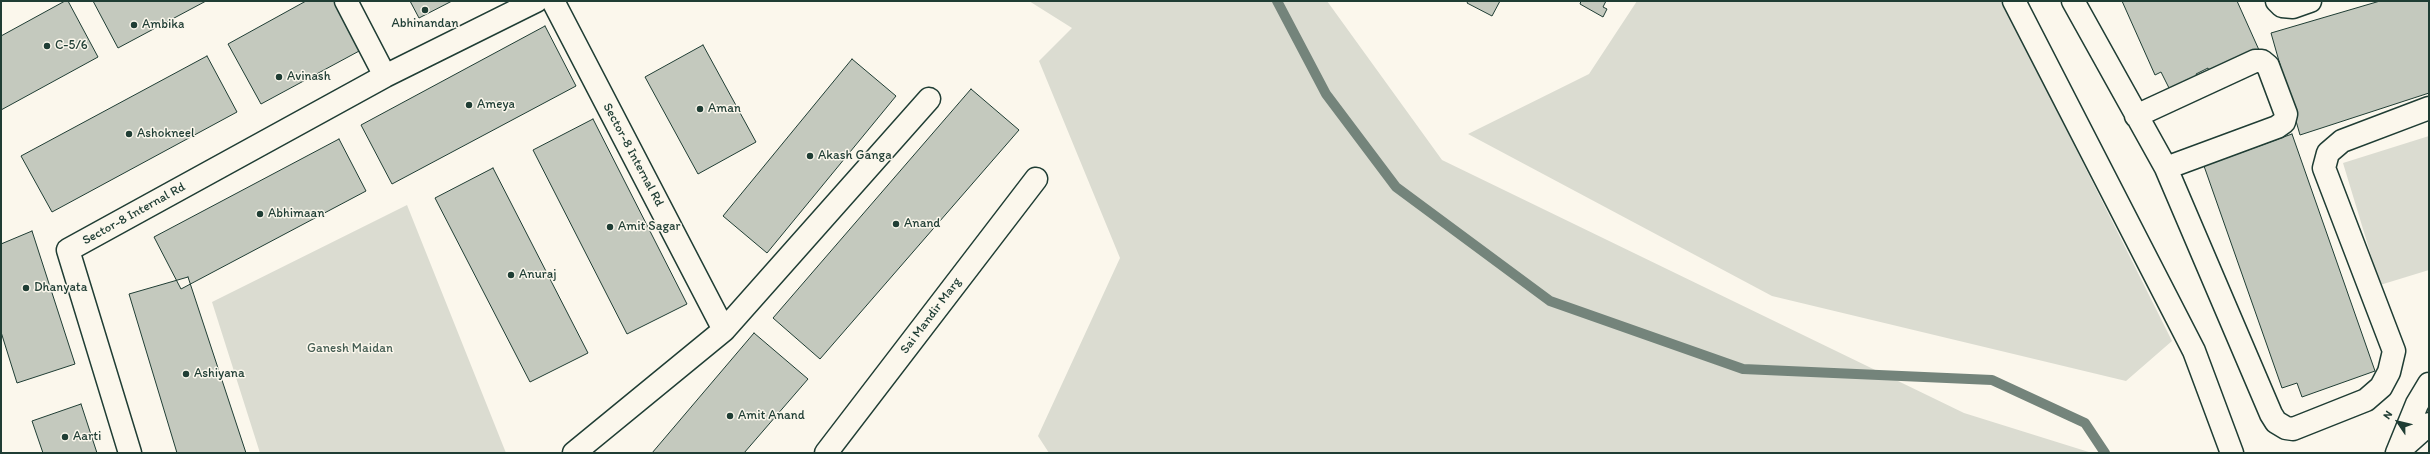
<!DOCTYPE html>
<html>
<head>
<meta charset="utf-8">
<style>
	body { margin:0 }
	#map { position:relative; width:2430px; height:454px; overflow:hidden; background:#fbf7ec; font-family:Itim,sans-serif }
	canvas { display:block }
	.frame { position:absolute; inset:0; border:2px solid #1f3d34; pointer-events:none }
	.north { position:absolute; left:2378px; top:402px; width:40px; height:40px; -webkit-text-stroke:3px #fbf7ec; paint-order:stroke; rotate:305deg; font-size:11px; font-weight:700; line-height:16px; text-align:center; color:#1f3d34 }
	.north::after { content:''; display:block; margin:auto; width:14px; height:18px; background:#1f3d34; clip-path:polygon(50% 0,100% 100%,50% 72%,0 100%) }
</style>
</head>
<body>
<div id="map">
<canvas width="2430" height="454"></canvas>
<div class="frame"></div>
<div class="north">N</div>
</div>
<script>
const c = document.querySelector('canvas').getContext('2d');
c.lineJoin = 'round';
function paint(path, color) { c.fillStyle = color; c.fill(path, 'evenodd'); }
const shape = rows => new Path2D(rows.map(r => 'M' + r).join(''));
function stroke(path, color, width, dash) { c.strokeStyle = color; c.lineWidth = width; c.lineCap = dash ? 'butt' : 'round'; c.setLineDash(dash || []); c.stroke(path); }
function label(font, color, halo, rows, align = 'center') {
  c.font = font + ' Itim,sans-serif'; c.lineWidth = 3; c.setLineDash([]); c.textBaseline = 'middle'; c.strokeStyle = halo; c.fillStyle = color; for (const [text, x, y, turn = 0] of rows) {
    c.save(); c.translate(x, y); c.rotate((+turn || 0) * Math.PI / 180); c.textAlign = isNaN(turn) ? turn : align; if (halo) c.strokeText(text, 0, 0); c.fillText(text, 0, 0); c.restore();
  }
}
const green = shape([
	[1029,1,1327,1,1442,160,1964,413,2092,453,1049,453,1038,436,1120,258,1039,61,1072,28],
	[1637,1,2002,1,2172,341,2126,381,1772,296,1468,134,1589,74],
	[2429,136,2429,270,2380,285,2343,163],
	[407,205,506,453,260,453,212,302]
]);
const stream = shape([
	[1277,1,1326,94,1396,187,1550,301,1743,369,1992,380,2085,423,2105,453]
]);
const building = shape([
	[65,1,68,1,98,57,1,110,1,36,65,1],
	[93,1,206,1,118,48,93,1],
	[306,1,334,1,361,50,261,104,228,44,306,1],
	[410,1,452,1,419,18,410,1],
	[1468,1,1500,1,1492,16,1467,3,1468,1],
	[1581,1,1606,1,1603,7,1607,9,1603,17,1580,4,1581,1],
	[2122,1,2237,1,2259,50,2209,72,2208,68,2196,74,2199,80,2171,92,2161,72,2155,75,2122,1],
	[2380,1,2429,1,2429,93,2300,135,2271,33,2380,1],
	[545,26,576,86,392,184,361,125,545,26],
	[703,45,756,142,698,174,645,77,703,45],
	[207,56,237,112,52,212,21,156,207,56],
	[852,59,896,96,767,253,723,216,852,59],
	[971,89,1019,130,820,359,773,318,971,89],
	[593,119,687,304,627,334,533,150,593,119],
	[2292,134,2375,371,2302,397,2297,383,2282,388,2204,166,2292,134],
	[339,139,366,191,181,289,154,237,339,139],
	[493,168,588,353,530,382,435,198,493,168],
	[32,231,75,364,17,383,1,332,1,244,32,231],
	[188,277,246,453,177,453,129,294,188,277],
	[754,333,808,379,744,453,652,453,754,333],
	[81,404,97,453,43,453,32,421,81,404]
]);
const minor = shape([
	[346,1,385,76],
	[553,1,724,330,929,99],
	[2014,1,2194,351,2232,453],
	[2073,1,2166,168,2271,414,2276,422,2286,428,2293,429,2366,400,2381,387,2389,372,2394,351,2324,168,2328,153,2342,141,2429,108],
	[2277,1,2282,6,2293,7,2310,1],
	[2136,116,2255,61,2262,61,2268,66,2286,114,2284,122,2277,127,2166,168],
	[2400,450,2429,424],
	[130,453,68,250,385,76,536,1],
	[574,453,724,330],
	[826,453,1036,179],
	[2397,453,2417,404,2429,384]
]);
const markers = [
	[425,10,4,"#1f3d34"],
	[134,25,4,"#1f3d34"],
	[47,46,4,"#1f3d34"],
	[279,77,4,"#1f3d34"],
	[469,105,4,"#1f3d34"],
	[700,109,4,"#1f3d34"],
	[129,134,4,"#1f3d34"],
	[810,156,4,"#1f3d34"],
	[260,214,4,"#1f3d34"],
	[896,224,4,"#1f3d34"],
	[610,227,4,"#1f3d34"],
	[511,275,4,"#1f3d34"],
	[26,288,4,"#1f3d34"],
	[186,374,4,"#1f3d34"],
	[730,416,4,"#1f3d34"],
	[65,437,4,"#1f3d34"]
];
const poiNames = [
	["Abhinandan",425,24,"center"],
	["Ambika",142,25],
	["C-5/6",55,46],
	["Avinash",287,77],
	["Ameya",477,105],
	["Aman",708,109],
	["Ashokneel",137,134],
	["Akash Ganga",818,156],
	["Abhimaan",268,214],
	["Anand",904,224],
	["Amit Sagar",618,227],
	["Anuraj",519,275],
	["Dhanyata",34,288],
	["Ashiyana",194,374],
	["Amit Anand",738,416],
	["Aarti",73,437]
];
const streetNames = [
	["Sector-8 Internal Rd",633,155,62],
	["Sector-8 Internal Rd",134,214,-29],
	["Sai Mandir Marg",931,316,-53]
];
const parkNames = [
	["Ganesh Maidan",350,349]
];
paint(green, '#dbdcd1');
stroke(stream, '#74847b', 10);
paint(building, '#c4c9be');
stroke(building, '#1f3d34', 1);
stroke(minor, '#1f3d34', 25);
stroke(minor, '#fbf7ec', 22);
for (const [x, y, r, color] of markers) { const dot = new Path2D(); dot.arc(x, y, r, 0, 2 * Math.PI); c.fillStyle = color; c.fill(dot); stroke(dot, '#fbf7ec', 1.5); }
label('13px', '#1f3d34', '#fbf7ec', poiNames, 'left');
label('13px', '#1f3d34', '#fbf7ec', streetNames);
label('13px', '#455d53', '#fbf7ec', parkNames);
</script>
</body>
</html>
